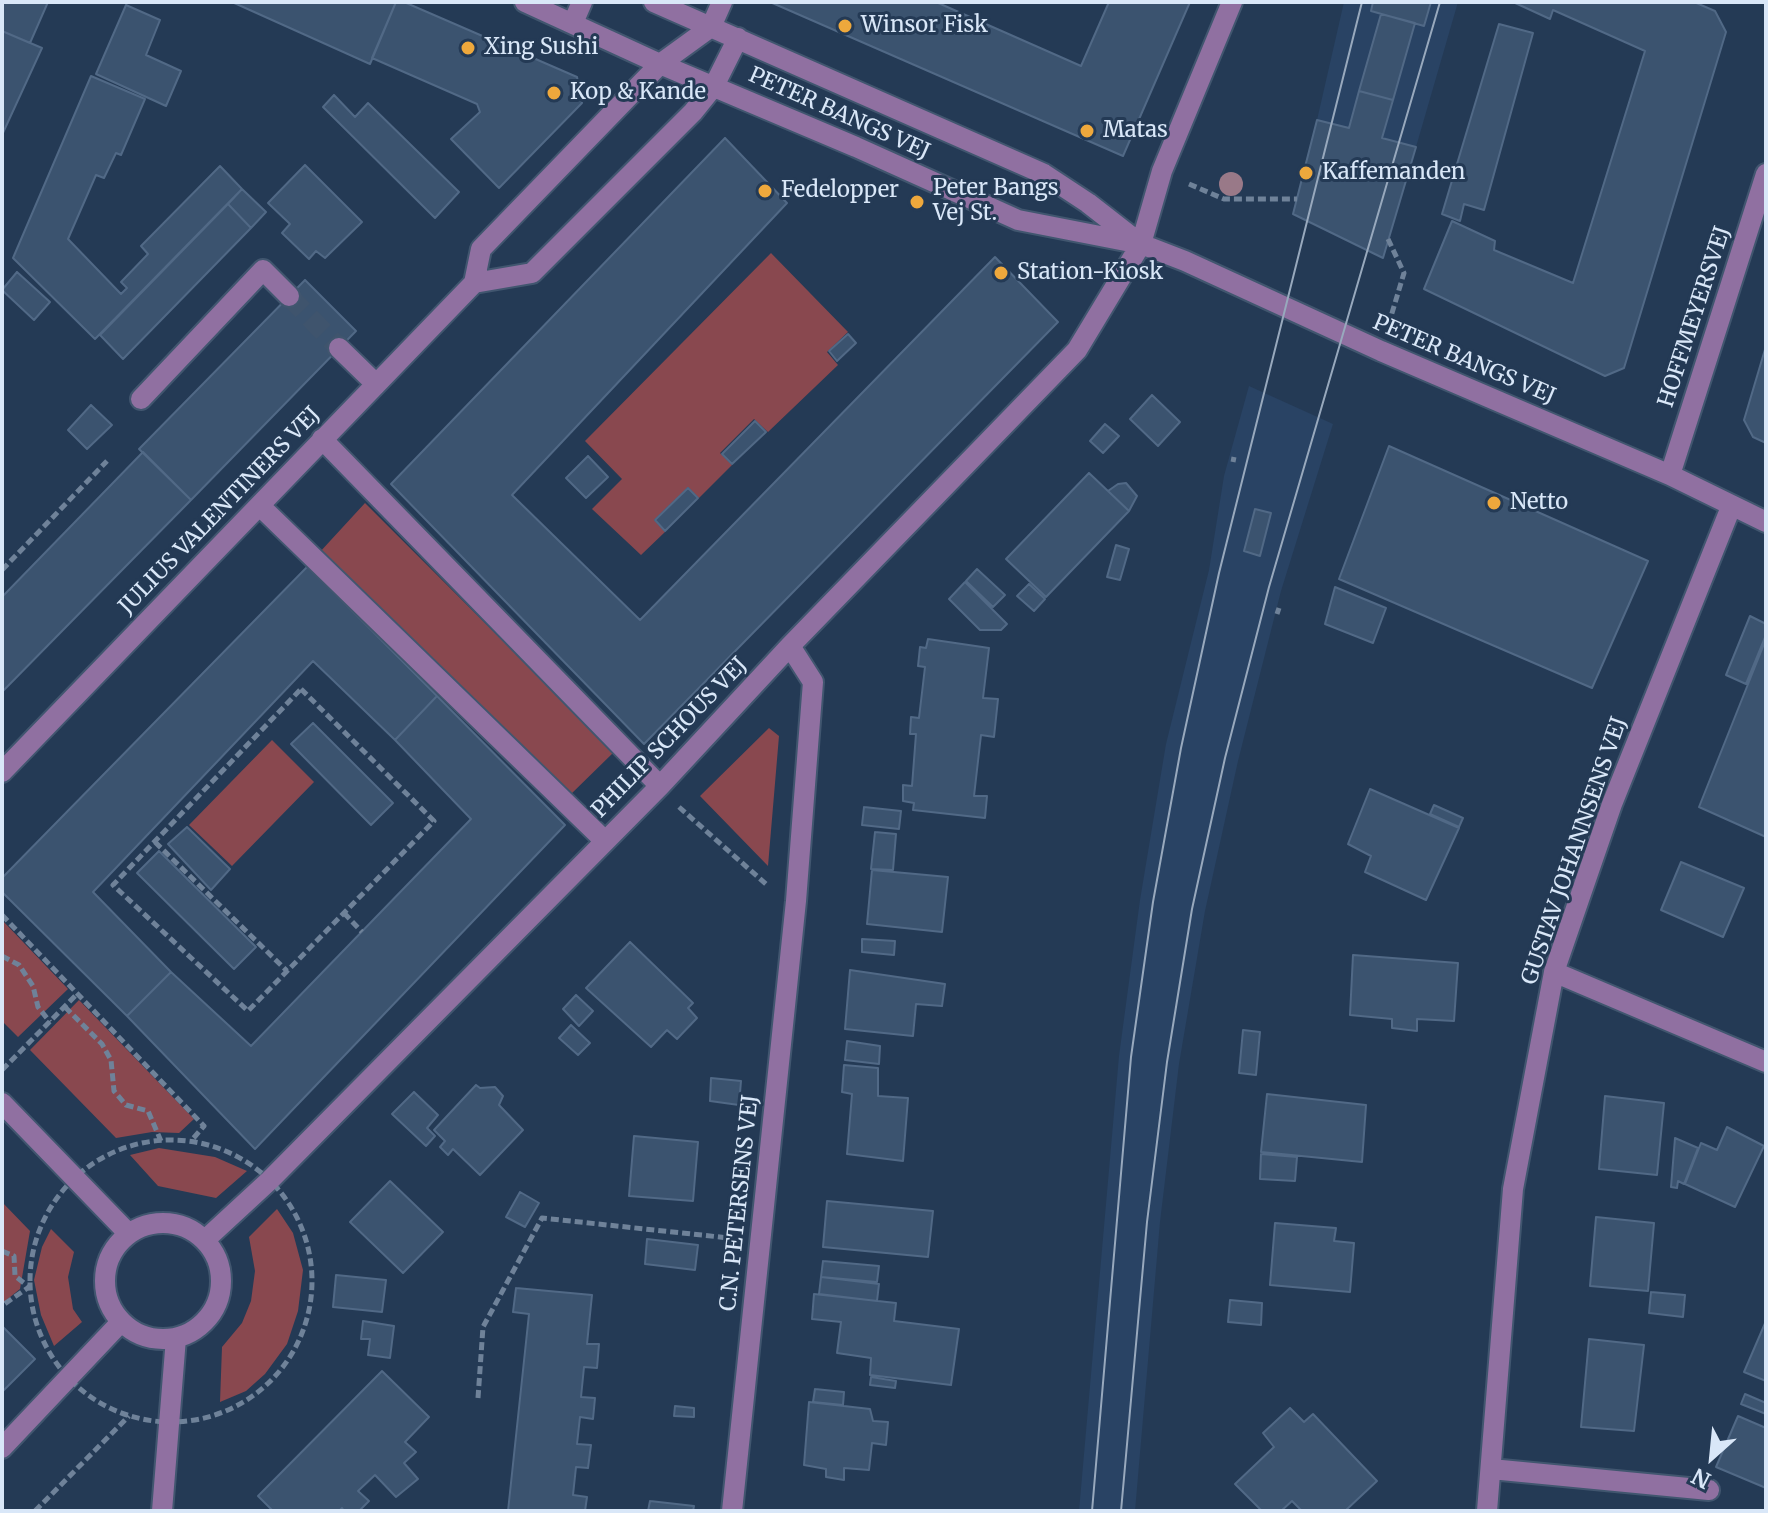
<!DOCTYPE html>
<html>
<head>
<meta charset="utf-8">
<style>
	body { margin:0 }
	#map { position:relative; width:1768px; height:1513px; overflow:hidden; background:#243a55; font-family:Merriweather,serif }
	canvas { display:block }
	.frame { position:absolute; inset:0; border:4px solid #d9e7f8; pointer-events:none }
	.north { position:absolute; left:1672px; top:1417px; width:80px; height:80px; -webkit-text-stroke:6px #243a55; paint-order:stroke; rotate:207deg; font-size:22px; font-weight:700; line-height:32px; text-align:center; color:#d9e7f8 }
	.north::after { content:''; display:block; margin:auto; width:28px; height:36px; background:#d9e7f8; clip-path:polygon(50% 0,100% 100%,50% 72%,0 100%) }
</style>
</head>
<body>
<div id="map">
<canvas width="1768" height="1513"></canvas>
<div class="frame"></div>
<div class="north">N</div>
</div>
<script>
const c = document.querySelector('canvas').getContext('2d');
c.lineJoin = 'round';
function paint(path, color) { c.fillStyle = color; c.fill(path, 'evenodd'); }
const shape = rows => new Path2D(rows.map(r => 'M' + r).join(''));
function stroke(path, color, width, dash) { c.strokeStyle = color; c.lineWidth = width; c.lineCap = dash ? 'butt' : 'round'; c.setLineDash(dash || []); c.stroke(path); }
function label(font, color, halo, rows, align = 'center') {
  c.font = font + ' Merriweather,serif'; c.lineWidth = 6; c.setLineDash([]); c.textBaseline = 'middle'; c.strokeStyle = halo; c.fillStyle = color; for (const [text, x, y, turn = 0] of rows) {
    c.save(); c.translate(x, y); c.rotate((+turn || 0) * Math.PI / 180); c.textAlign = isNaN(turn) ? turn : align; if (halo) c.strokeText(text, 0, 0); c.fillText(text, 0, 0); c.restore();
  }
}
const built = shape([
	[1344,2,1458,2,1416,147,1317,120],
	[1249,386,1333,424,1281,591,1238,761,1205,911,1179,1064,1160,1222,1135,1511,1079,1511,1119,1056,1140,900,1166,744,1209,570,1224,476]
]);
const green = shape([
	[771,253,848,332,827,352,838,365,768,432,754,419,720,453,732,465,699,498,688,487,654,520,665,532,641,555,592,509,622,479,585,441],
	[365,503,614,752,568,797,319,553],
	[769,728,779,736,768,866,700,796],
	[272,740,314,782,232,866,189,825],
	[2,920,68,989,18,1037,2,1021],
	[79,1000,194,1119,179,1133,152,1132,116,1138,30,1050],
	[159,1148,215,1157,247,1171,216,1198,158,1186,130,1155],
	[2,1202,30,1231,20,1289,4,1302,2,1300],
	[277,1209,293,1233,303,1270,298,1311,287,1344,265,1374,246,1391,220,1402,222,1347,242,1323,251,1301,255,1271,249,1237],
	[51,1229,74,1252,68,1277,73,1309,82,1322,54,1346,41,1315,34,1280,42,1247]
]);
const building = shape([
	[2,2,48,2,30,43,2,31,2,2],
	[232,2,396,2,370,64,232,2],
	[396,2,404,2,577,77,582,103,499,188,451,139,480,112,477,104,372,58,396,2],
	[770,2,936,2,1081,66,1109,2,1190,2,1123,156,770,2],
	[1373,2,1431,2,1424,26,1371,11,1373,2],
	[1513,2,1694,2,1715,11,1726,32,1624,368,1605,376,1424,289,1452,221,1495,241,1494,250,1573,283,1645,51,1553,10,1550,19,1513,2],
	[126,5,160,20,146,55,181,71,166,106,96,74,126,5],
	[1381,14,1415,23,1393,100,1359,91,1381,14],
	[1499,24,1533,33,1484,210,1464,204,1460,221,1442,214,1499,24],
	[2,31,42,48,2,135,2,31],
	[91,76,145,99,121,155,116,153,104,178,96,175,68,239,121,294,127,288,121,282,148,254,141,246,220,166,242,189,95,339,13,258,91,76],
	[1359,91,1393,100,1382,138,1416,147,1383,258,1293,214,1317,120,1349,128,1359,91],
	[334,95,355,117,368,103,459,192,435,218,323,107,334,95],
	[725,138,787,203,512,495,640,620,995,257,1058,322,644,744,391,484,725,138],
	[305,165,362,222,325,258,316,251,309,259,282,233,290,224,268,203,305,165],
	[242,189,266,212,251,228,228,204,242,189],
	[228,204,251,228,123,359,100,335,228,204],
	[17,272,50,302,34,320,2,290,17,272],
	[305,280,356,331,191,500,139,449,305,280],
	[848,334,856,343,837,361,829,351,848,334],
	[1766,346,1766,443,1753,437,1744,420,1766,346],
	[1152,395,1180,422,1158,446,1130,419,1152,395],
	[91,405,112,425,87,449,68,430,91,405],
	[755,421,766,432,732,464,722,454,755,421],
	[1105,424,1119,436,1103,453,1090,441,1105,424],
	[1389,446,1648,561,1592,688,1339,579,1389,446],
	[143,452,191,500,2,692,2,597,143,452],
	[588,456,608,477,586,498,566,478,588,456],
	[1089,473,1129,511,1046,597,1006,559,1089,473],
	[1126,483,1137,496,1129,511,1108,491,1118,484,1126,483],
	[688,488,698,498,665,531,655,520,688,488],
	[1255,509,1271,513,1260,556,1244,551,1255,509],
	[1116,545,1129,549,1120,580,1107,577,1116,545],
	[308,566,437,696,395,740,313,661,93,892,171,972,127,1016,2,892,2,878,308,566],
	[977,569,1005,595,993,607,966,581,977,569],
	[965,582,1007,624,1001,630,980,630,949,599,965,582],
	[1029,584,1045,599,1034,611,1017,596,1029,584],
	[1335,587,1386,608,1373,643,1325,624,1335,587],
	[1750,616,1766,624,1766,635,1746,684,1726,675,1750,616],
	[928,639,989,648,983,698,998,699,994,737,981,735,974,796,987,796,985,818,913,810,914,803,903,801,903,785,912,786,916,734,910,734,911,717,919,718,925,667,918,666,920,647,926,648,928,639],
	[1766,639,1766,837,1699,807,1766,639],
	[437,696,565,825,255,1149,127,1016,171,972,251,1046,471,819,395,740,437,696],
	[313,723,393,803,371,825,291,744,313,723],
	[1370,789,1459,828,1426,900,1365,872,1371,856,1348,844,1370,789],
	[1434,805,1463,818,1459,827,1430,814,1434,805],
	[864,807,901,811,899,829,862,825,864,807],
	[187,827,230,869,211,890,168,844,187,827],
	[875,832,896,834,893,870,871,869,875,832],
	[159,851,256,947,234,969,137,873,159,851],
	[1681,862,1744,888,1723,937,1661,910,1681,862],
	[872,870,948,877,942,932,867,924,872,870],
	[862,939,895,941,894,955,862,952,862,939],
	[630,942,693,1003,688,1008,697,1018,677,1039,667,1030,651,1047,586,988,630,942],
	[1353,955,1458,963,1454,1021,1417,1019,1417,1031,1392,1028,1392,1019,1350,1015,1353,955],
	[850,970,945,984,942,1006,916,1004,913,1036,845,1029,850,970],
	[576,995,593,1011,579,1026,563,1009,576,995],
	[571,1025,590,1043,578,1055,559,1038,571,1025],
	[1243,1030,1260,1032,1256,1075,1239,1073,1243,1030],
	[847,1041,880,1046,879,1064,845,1060,847,1041],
	[844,1065,878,1068,878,1096,908,1098,903,1161,847,1154,852,1094,842,1092,844,1065],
	[711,1078,741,1081,739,1105,710,1101,711,1078],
	[476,1085,480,1088,495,1087,503,1096,499,1105,523,1130,480,1175,453,1149,448,1155,440,1147,445,1141,434,1130,476,1085],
	[414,1092,438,1115,427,1128,435,1136,426,1146,392,1114,414,1092],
	[1267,1094,1366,1105,1362,1162,1261,1152,1267,1094],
	[1605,1096,1664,1103,1657,1175,1599,1169,1605,1096],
	[1727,1127,1764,1146,1735,1207,1685,1184,1701,1143,1717,1150,1727,1127],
	[634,1136,698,1142,693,1201,629,1196,634,1136],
	[1675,1138,1698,1148,1684,1184,1678,1181,1677,1188,1671,1187,1675,1138],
	[1261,1154,1297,1157,1295,1181,1260,1179,1261,1154],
	[390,1181,443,1232,403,1273,350,1222,390,1181],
	[520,1192,539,1203,525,1227,506,1217,520,1192],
	[827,1201,933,1211,928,1257,823,1247,827,1201],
	[1596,1217,1654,1223,1648,1291,1590,1286,1596,1217],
	[1275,1223,1336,1228,1334,1241,1354,1243,1350,1292,1270,1285,1275,1223],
	[647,1239,698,1245,695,1270,645,1264,647,1239],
	[823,1261,879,1266,877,1282,821,1277,823,1261],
	[336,1275,386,1280,382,1312,333,1307,336,1275],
	[821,1277,879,1284,877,1301,819,1294,821,1277],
	[516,1288,592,1295,587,1344,599,1344,597,1368,584,1367,581,1397,595,1398,593,1419,580,1417,577,1444,591,1445,588,1468,576,1467,573,1495,587,1497,585,1511,508,1511,529,1314,513,1312,516,1288],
	[1651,1292,1685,1295,1683,1317,1649,1313,1651,1292],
	[814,1294,896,1303,894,1321,959,1329,951,1385,870,1375,871,1358,837,1353,841,1322,812,1319,814,1294],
	[1230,1300,1262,1303,1261,1325,1228,1322,1230,1300],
	[363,1321,394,1326,390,1358,368,1355,370,1339,361,1339,363,1321],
	[1766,1321,1766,1381,1744,1372,1766,1321],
	[2,1326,35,1359,2,1392,2,1326],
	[1589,1339,1644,1345,1634,1431,1581,1427,1589,1339],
	[382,1371,429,1417,405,1442,416,1452,404,1463,418,1479,396,1497,375,1475,358,1491,369,1501,359,1511,344,1511,342,1508,339,1511,273,1511,258,1496,382,1371],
	[871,1377,896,1381,895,1388,870,1385,871,1377],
	[815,1389,844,1392,843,1405,813,1402,815,1389],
	[1745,1394,1766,1403,1766,1414,1741,1404,1745,1394],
	[809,1402,870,1409,873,1421,888,1422,886,1445,872,1443,869,1470,844,1468,844,1480,826,1477,826,1469,804,1465,809,1402],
	[675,1406,694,1408,694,1417,674,1416,675,1406],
	[1290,1408,1304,1422,1313,1414,1377,1481,1345,1511,1302,1511,1292,1501,1281,1511,1262,1511,1235,1484,1274,1447,1263,1433,1290,1408],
	[1738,1416,1766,1428,1766,1488,1716,1467,1738,1416],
	[650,1501,694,1506,693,1511,648,1511,650,1501]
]);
const minorTunnel = shape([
	[289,296,339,348]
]);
const path = shape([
	[1189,184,1224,199,1297,199],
	[1388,239,1404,273,1389,323],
	[1233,462,1234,457],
	[2,570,107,461],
	[1277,614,1279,608],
	[301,689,434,821,248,1011,113,885,301,689],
	[679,807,767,885],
	[155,842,287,971],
	[344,913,362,932],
	[2,915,204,1126,191,1141],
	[2,956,19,965,33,986,38,1007,50,1022],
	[65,1007,102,1044,111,1060,114,1091,126,1105,148,1111,161,1141],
	[2,1070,76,995],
	'30 1281a141 141 0 1 1 282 0a141 141 0 1 1-282 0Z',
	[2,1251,14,1256,15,1276,29,1287,3,1305,2,1303],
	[478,1398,483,1327,542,1218,729,1238],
	[35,1511,129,1416]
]);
const minor = shape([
	[525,2,660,64,856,147,1018,220,1141,244,1185,261,1381,351,1670,475,1766,522],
	[654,2,1044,174,1088,203,1138,242],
	[573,23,582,2],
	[474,283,532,273,693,112,714,86,738,38],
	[339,348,376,384],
	[141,399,263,270,289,296],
	[322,439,660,786],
	[1670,475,1766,174],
	[260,506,605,841],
	[2,772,474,283,481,249,660,64,711,27,722,2],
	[1554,972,1766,1062],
	[2,1103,129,1234],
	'105 1281a58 58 0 1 1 116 0a58 58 0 1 1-116 0Z',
	[205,1240,270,1180,660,786,790,646,1077,350,1141,244,1162,171,1232,2],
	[2,1448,121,1322],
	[1491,1469,1709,1490],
	[162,1511,176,1338],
	[732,1511,796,901,813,682,790,646],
	[1487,1511,1513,1189,1554,972,1612,804,1731,507]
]);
const tram = shape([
	[1092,1511,1131,1057,1153,902,1181,748,1219,573,1362,2],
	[1121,1511,1147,1222,1167,1062,1192,909,1225,758,1269,587,1440,2]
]);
const trees = [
	[1231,184]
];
const markers = [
	[845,26,8,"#eea83c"],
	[468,48,8,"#eea83c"],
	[554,93,8,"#eea83c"],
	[1087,131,8,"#eea83c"],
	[1306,173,8,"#eea83c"],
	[765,191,8,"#eea83c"],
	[917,202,8,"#eea83c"],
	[1001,273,8,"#eea83c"],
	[1494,503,8,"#eea83c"]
];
const poiNames = [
	["Winsor Fisk",861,26],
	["Xing Sushi",484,48],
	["Kop & Kande",570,93],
	["Matas",1103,131],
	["Kaffemanden",1322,173],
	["Peter Bangs",933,189],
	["Vej St.",933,214],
	["Fedelopper",781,191],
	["Station-Kiosk",1017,273],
	["Netto",1510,503]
];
const streetNames = [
	["PETER BANGS VEJ",839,114,24],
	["HOFFMEYERSVEJ",1695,317,-72],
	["PETER BANGS VEJ",1464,360,23],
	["JULIUS VALENTINERS VEJ",220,511,-46],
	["PHILIP SCHOUS VEJ",670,738,-46],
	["GUSTAV JOHANNSENS VEJ",1575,851,-71],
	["C.N. PETERSENS VEJ",740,1203,-84]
];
paint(built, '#294364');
paint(green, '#89484f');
paint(building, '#3b536f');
stroke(building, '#516986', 2);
stroke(minorTunnel, '#3f546d', 20, [20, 10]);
stroke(minor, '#41566f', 24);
stroke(path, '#6f8299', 5, [8, 4]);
stroke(minor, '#9070a1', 20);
stroke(tram, '#98a9bd', 2);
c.fillStyle = '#997988';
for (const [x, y] of trees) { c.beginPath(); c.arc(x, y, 12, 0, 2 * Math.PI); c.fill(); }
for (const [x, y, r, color] of markers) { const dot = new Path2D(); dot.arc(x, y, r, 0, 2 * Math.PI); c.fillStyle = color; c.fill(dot); stroke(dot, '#243a55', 3); }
label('22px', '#d9e7f8', '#243a55', poiNames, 'left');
label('22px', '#d9e7f8', '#243a55', streetNames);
</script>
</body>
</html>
